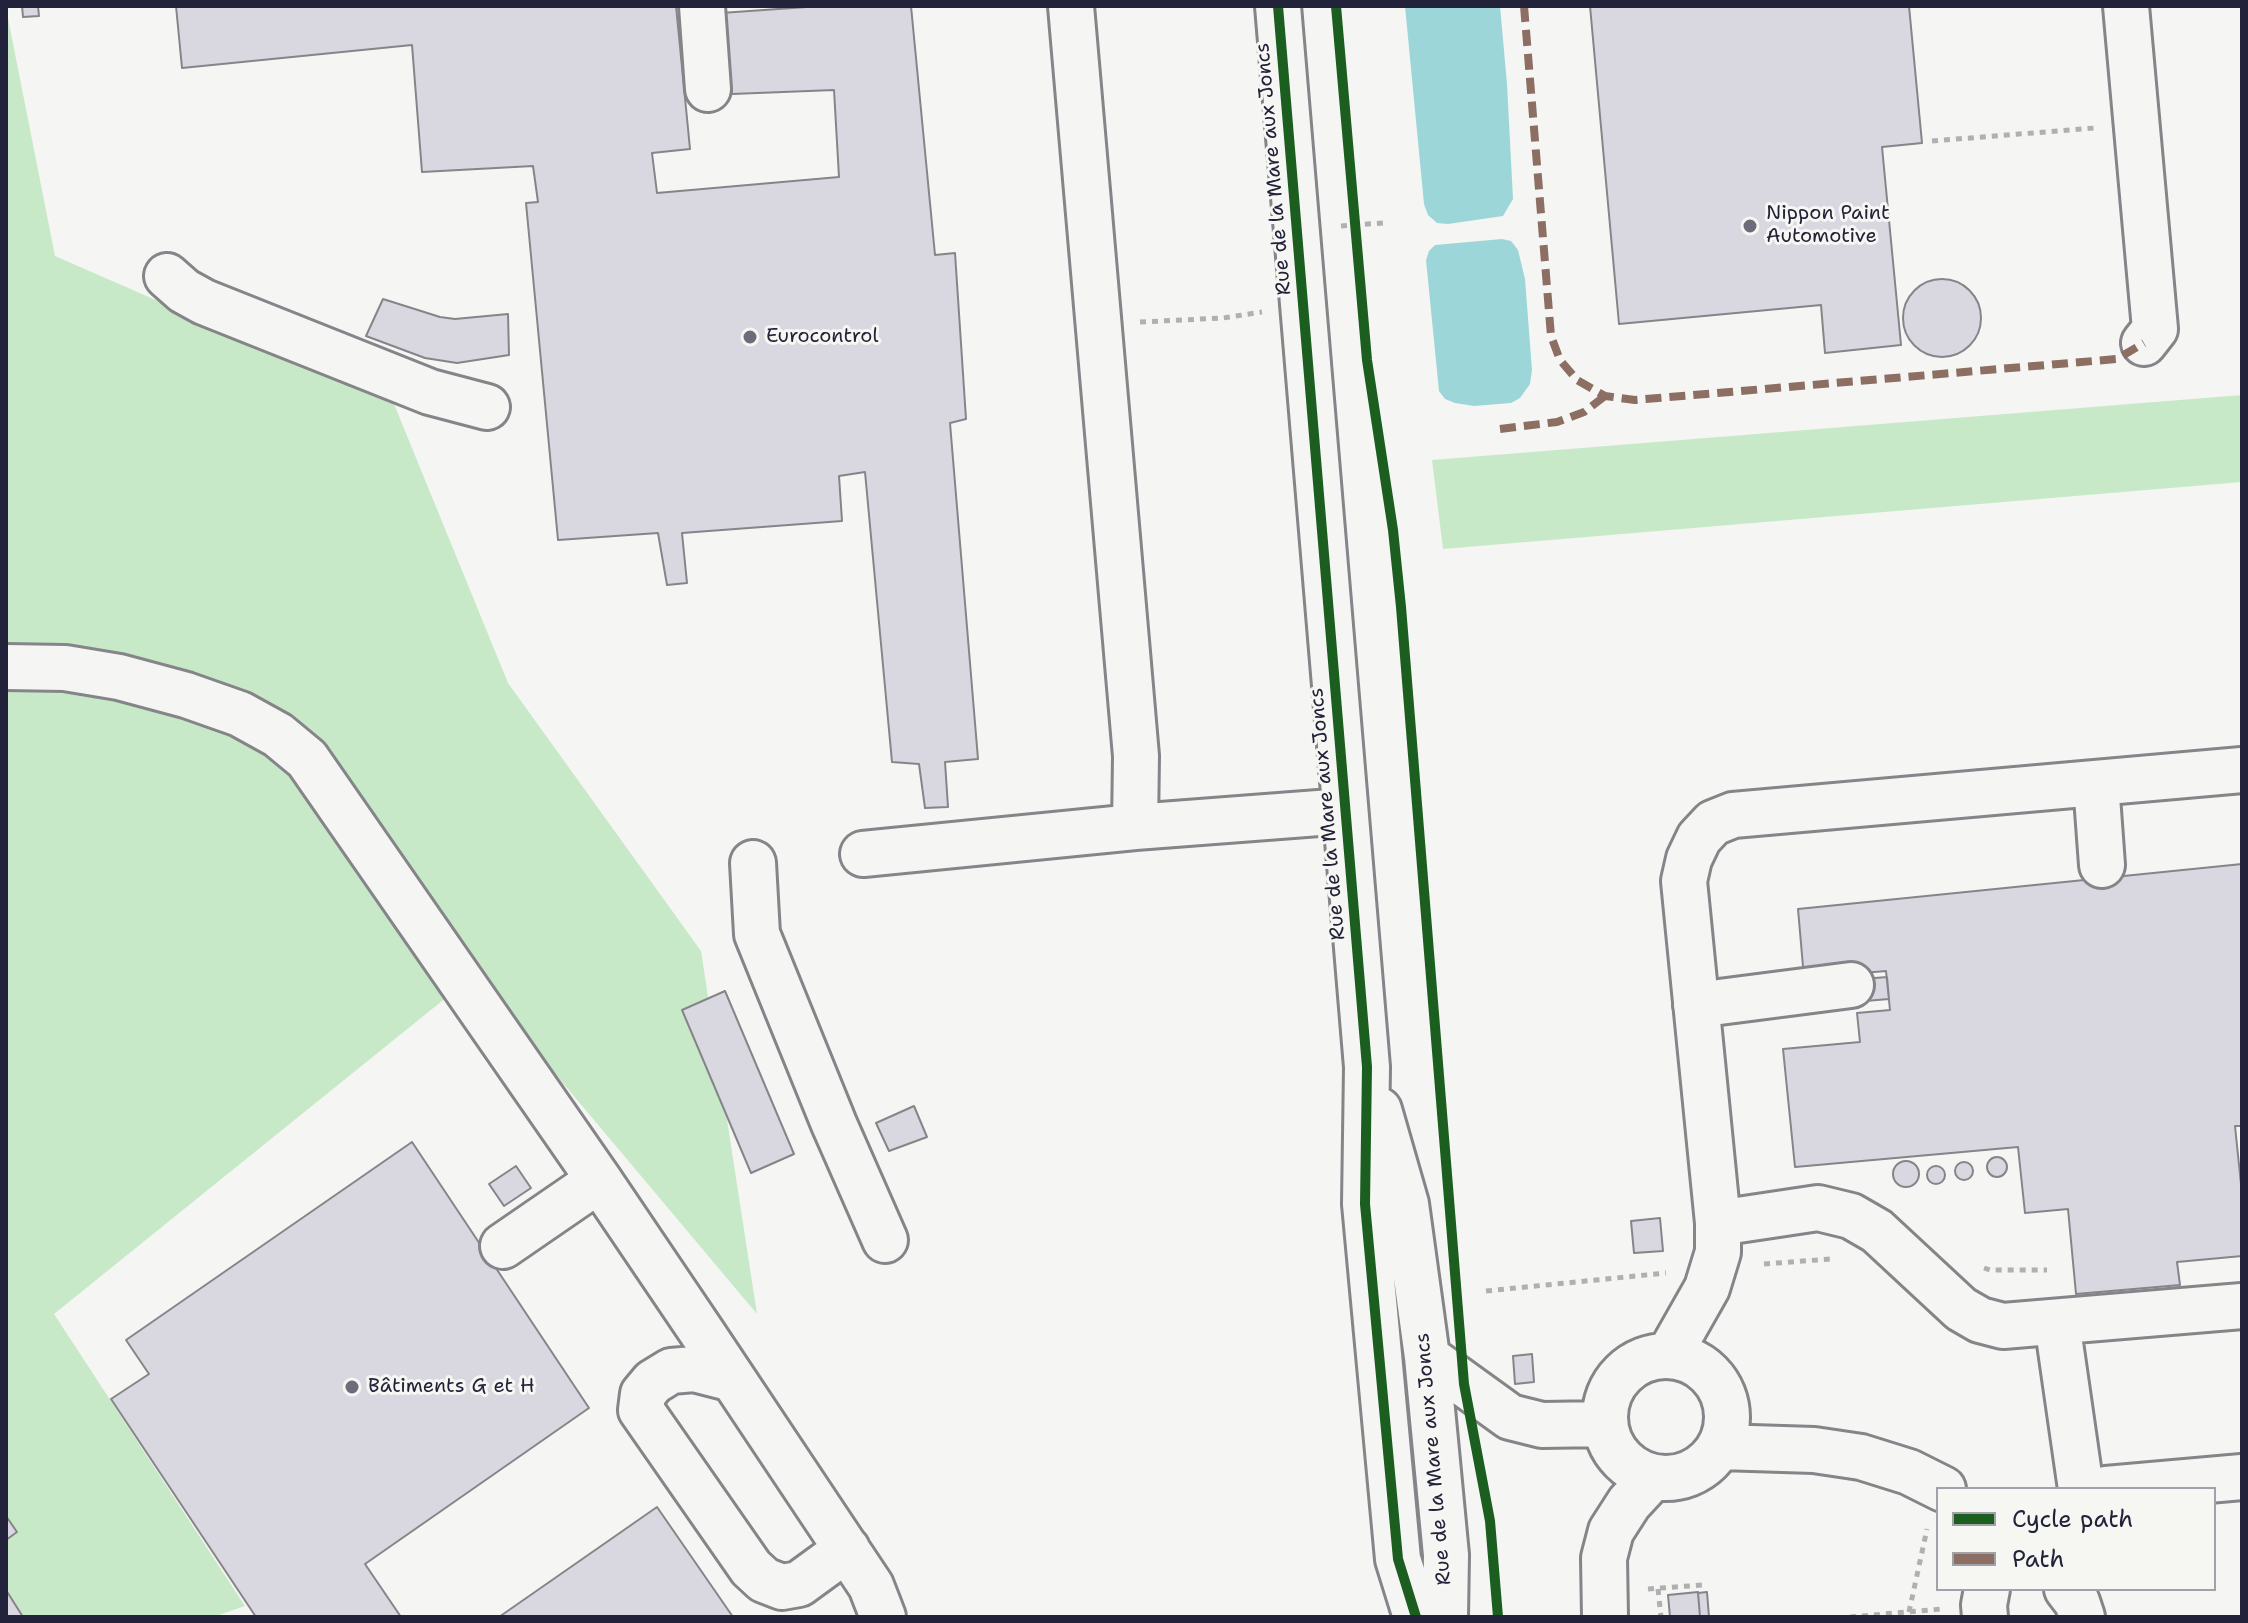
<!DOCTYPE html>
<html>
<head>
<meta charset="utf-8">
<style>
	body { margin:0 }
	#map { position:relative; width:2248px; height:1623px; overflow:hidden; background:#f5f5f3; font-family:"Shantell Sans",sans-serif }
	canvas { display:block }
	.frame { position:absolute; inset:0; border:8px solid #22223b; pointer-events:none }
	.legend { position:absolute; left:1936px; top:1487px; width:280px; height:104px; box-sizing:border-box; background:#f6f6f2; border:2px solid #a1a1a9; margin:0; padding:10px 14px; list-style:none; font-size:24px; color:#22223b }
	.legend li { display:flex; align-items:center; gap:16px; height:40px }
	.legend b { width:40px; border:2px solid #a1a1a9 }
</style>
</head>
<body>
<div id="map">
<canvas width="2248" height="1623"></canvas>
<div class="frame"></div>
<ul class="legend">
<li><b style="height:10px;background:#1b5e20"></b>Cycle path</li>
<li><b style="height:10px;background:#8d6e63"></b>Path</li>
</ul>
</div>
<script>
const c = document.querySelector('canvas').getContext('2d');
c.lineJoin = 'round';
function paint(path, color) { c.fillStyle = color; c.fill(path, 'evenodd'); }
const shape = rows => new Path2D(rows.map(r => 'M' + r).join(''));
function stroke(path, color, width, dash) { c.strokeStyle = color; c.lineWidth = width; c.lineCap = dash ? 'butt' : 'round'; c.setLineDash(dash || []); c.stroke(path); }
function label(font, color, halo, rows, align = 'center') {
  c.font = font + ' "Shantell Sans",sans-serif'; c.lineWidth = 6; c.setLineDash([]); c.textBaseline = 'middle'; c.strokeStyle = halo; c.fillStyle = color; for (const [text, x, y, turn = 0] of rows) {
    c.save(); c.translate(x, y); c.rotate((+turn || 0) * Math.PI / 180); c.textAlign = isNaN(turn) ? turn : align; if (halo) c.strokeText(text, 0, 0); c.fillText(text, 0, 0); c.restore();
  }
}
const green = shape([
	[6,8,55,256,394,404,508,683,701,951,757,1314,473,976,54,1314,245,1606,213,1617,6,1617],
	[2242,395,2242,482,1443,549,1432,460]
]);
const water = shape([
	[1405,6,1500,6,1507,84,1513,199,1503,216,1448,224,1437,223,1428,215,1424,204],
	[1502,239,1511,241,1518,250,1525,279,1532,370,1530,384,1520,398,1511,403,1474,406,1455,403,1445,399,1439,391,1426,260,1429,251,1435,245]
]);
const building = shape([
	[22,6,38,6,39,16,23,17,22,6],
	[176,6,676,6,690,149,652,153,657,193,839,177,834,90,732,94,721,13,821,6,911,6,935,255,955,253,966,419,950,423,978,759,945,762,948,807,925,808,919,764,892,762,865,472,839,476,842,521,682,533,687,583,667,585,658,533,558,540,526,203,538,202,533,166,422,172,412,45,182,68,176,6],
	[1590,6,1909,6,1922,143,1882,147,1901,345,1825,353,1821,305,1619,324,1590,6],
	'1903 318a39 39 0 1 1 78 0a39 39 0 1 1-78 0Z',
	[383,299,440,317,455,319,508,314,509,355,457,363,425,358,366,336,383,299],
	[2242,864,2242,1126,2235,1126,2242,1194,2242,1256,2177,1262,2180,1285,2076,1294,2068,1209,2025,1213,2018,1147,1795,1167,1783,1049,1860,1042,1857,1013,1890,1010,1886,971,1804,978,1798,909,2242,864],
	[1887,977,1889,999,1865,1001,1863,979,1887,977],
	[725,991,794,1154,751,1173,682,1010,725,991],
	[914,1106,927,1137,889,1151,876,1123,914,1106],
	[412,1142,589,1408,365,1564,401,1617,256,1617,111,1399,149,1374,126,1340,412,1142],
	'1987 1167a10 10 0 1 1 20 0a10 10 0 1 1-20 0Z',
	'1893 1174a13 13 0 1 1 26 0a13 13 0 1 1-26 0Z',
	'1955 1171a9 9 0 1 1 18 0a9 9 0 1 1-18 0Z',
	'1927 1175a9 9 0 1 1 18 0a9 9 0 1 1-18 0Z',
	[516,1166,531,1188,504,1206,489,1184,516,1166],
	[1660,1218,1663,1251,1634,1253,1631,1221,1660,1218],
	[1532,1354,1534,1382,1515,1384,1513,1356,1532,1354],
	[657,1507,733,1617,499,1617,657,1507],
	[6,1516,17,1532,6,1540,6,1516],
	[6,1590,23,1617,6,1617,6,1590],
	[1698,1592,1700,1617,1670,1617,1668,1595,1698,1592],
	[1707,1592,1709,1617,1700,1617,1698,1593,1707,1592]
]);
const path = shape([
	[1932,141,2095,128],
	[1341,226,1383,223],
	[1140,322,1223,318,1262,312],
	[1764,1264,1830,1259],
	[1984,1268,1990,1270,2047,1270],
	[1486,1291,1666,1273],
	[1648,1589,1702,1585],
	[1658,1589,1661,1617],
	[1909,1612,1927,1529],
	[1850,1617,1941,1609]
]);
const minor = shape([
	[702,6,708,89],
	[1071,6,1136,756,1135,827],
	[1278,6,1367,1067,1365,1204,1398,1559,1416,1617],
	[2126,6,2155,329,2144,343],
	[167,276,184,291,204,302,430,392,487,407],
	[6,667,65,668,119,677,186,695,240,714,278,735,307,759,599,1180,701,1331,871,1586,883,1617],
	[2096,783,2102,865],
	[863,854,1135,827,1345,811],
	[753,863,757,934,834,1124,885,1240],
	[1696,1005,1851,985],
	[1379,1110,1406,1204,1427,1357,1446,1555,1445,1617],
	[1718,1223,1818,1208,1851,1216,1877,1231,1961,1309,1980,1320,2003,1326,2242,1306],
	[503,1246,599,1180],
	[2057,1322,2081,1489],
	[1669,1355,1707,1288,1718,1252,1718,1223,1684,881,1689,859,1699,838,1713,823,1733,815,2242,770],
	'1605 1417a61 61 0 1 1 122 0a61 61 0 1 1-122 0Z',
	[1427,1357,1510,1417,1542,1425,1604,1424],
	[733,1379,694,1369,671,1371,653,1382,643,1394,641,1410,751,1568,764,1580,782,1587,799,1584,847,1549],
	[1720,1447,1814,1450,1861,1457,1909,1472,1943,1489],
	[2106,1489,2242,1477],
	[2067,1589,2077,1602,2082,1617],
	[1605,1617,1604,1558,1611,1531,1629,1503,1653,1477],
	[1985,1617,1984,1605,1987,1589]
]);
const quiet = shape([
	[1524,6,1551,336,1560,360,1577,380,1605,396,1635,400,2117,359,2144,343],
	[1500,429,1557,422,1584,412,1605,396]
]);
const cycleway = shape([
	[1278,6,1367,1067,1365,1204,1398,1559,1416,1617],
	[1336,6,1367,360,1393,530,1401,607,1464,1384,1490,1521,1498,1617]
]);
const markers = [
	[1750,226,8,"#6c6c7b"],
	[750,337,8,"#6c6c7b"],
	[352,1387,8,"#6c6c7b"]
];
const streetNames = [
	["Rue de la Mare aux Joncs",1274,169,-95],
	["Rue de la Mare aux Joncs",1328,814,-95],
	["Rue de la Mare aux Joncs",1434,1459,-95]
];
const poiNames = [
	["Nippon Paint",1766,214],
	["Automotive",1766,237],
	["Eurocontrol",766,337],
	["Bâtiments G et H",368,1387]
];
paint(green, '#c8e9c8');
paint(water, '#9dd6d9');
paint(building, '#d9d8e1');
stroke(building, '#858589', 2);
stroke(minor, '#858589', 50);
stroke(path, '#b0b0b2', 5, [6, 6]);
stroke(minor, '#f5f5f3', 44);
stroke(quiet, '#8d6e63', 8, [16, 8]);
stroke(cycleway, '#1b5e20', 10);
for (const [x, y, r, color] of markers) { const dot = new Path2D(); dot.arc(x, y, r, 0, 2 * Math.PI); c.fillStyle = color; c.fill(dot); stroke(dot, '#f6f6f2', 3); }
label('20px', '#22223b', '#f6f6f2', streetNames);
label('20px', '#22223b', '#f6f6f2', poiNames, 'left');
</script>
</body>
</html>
